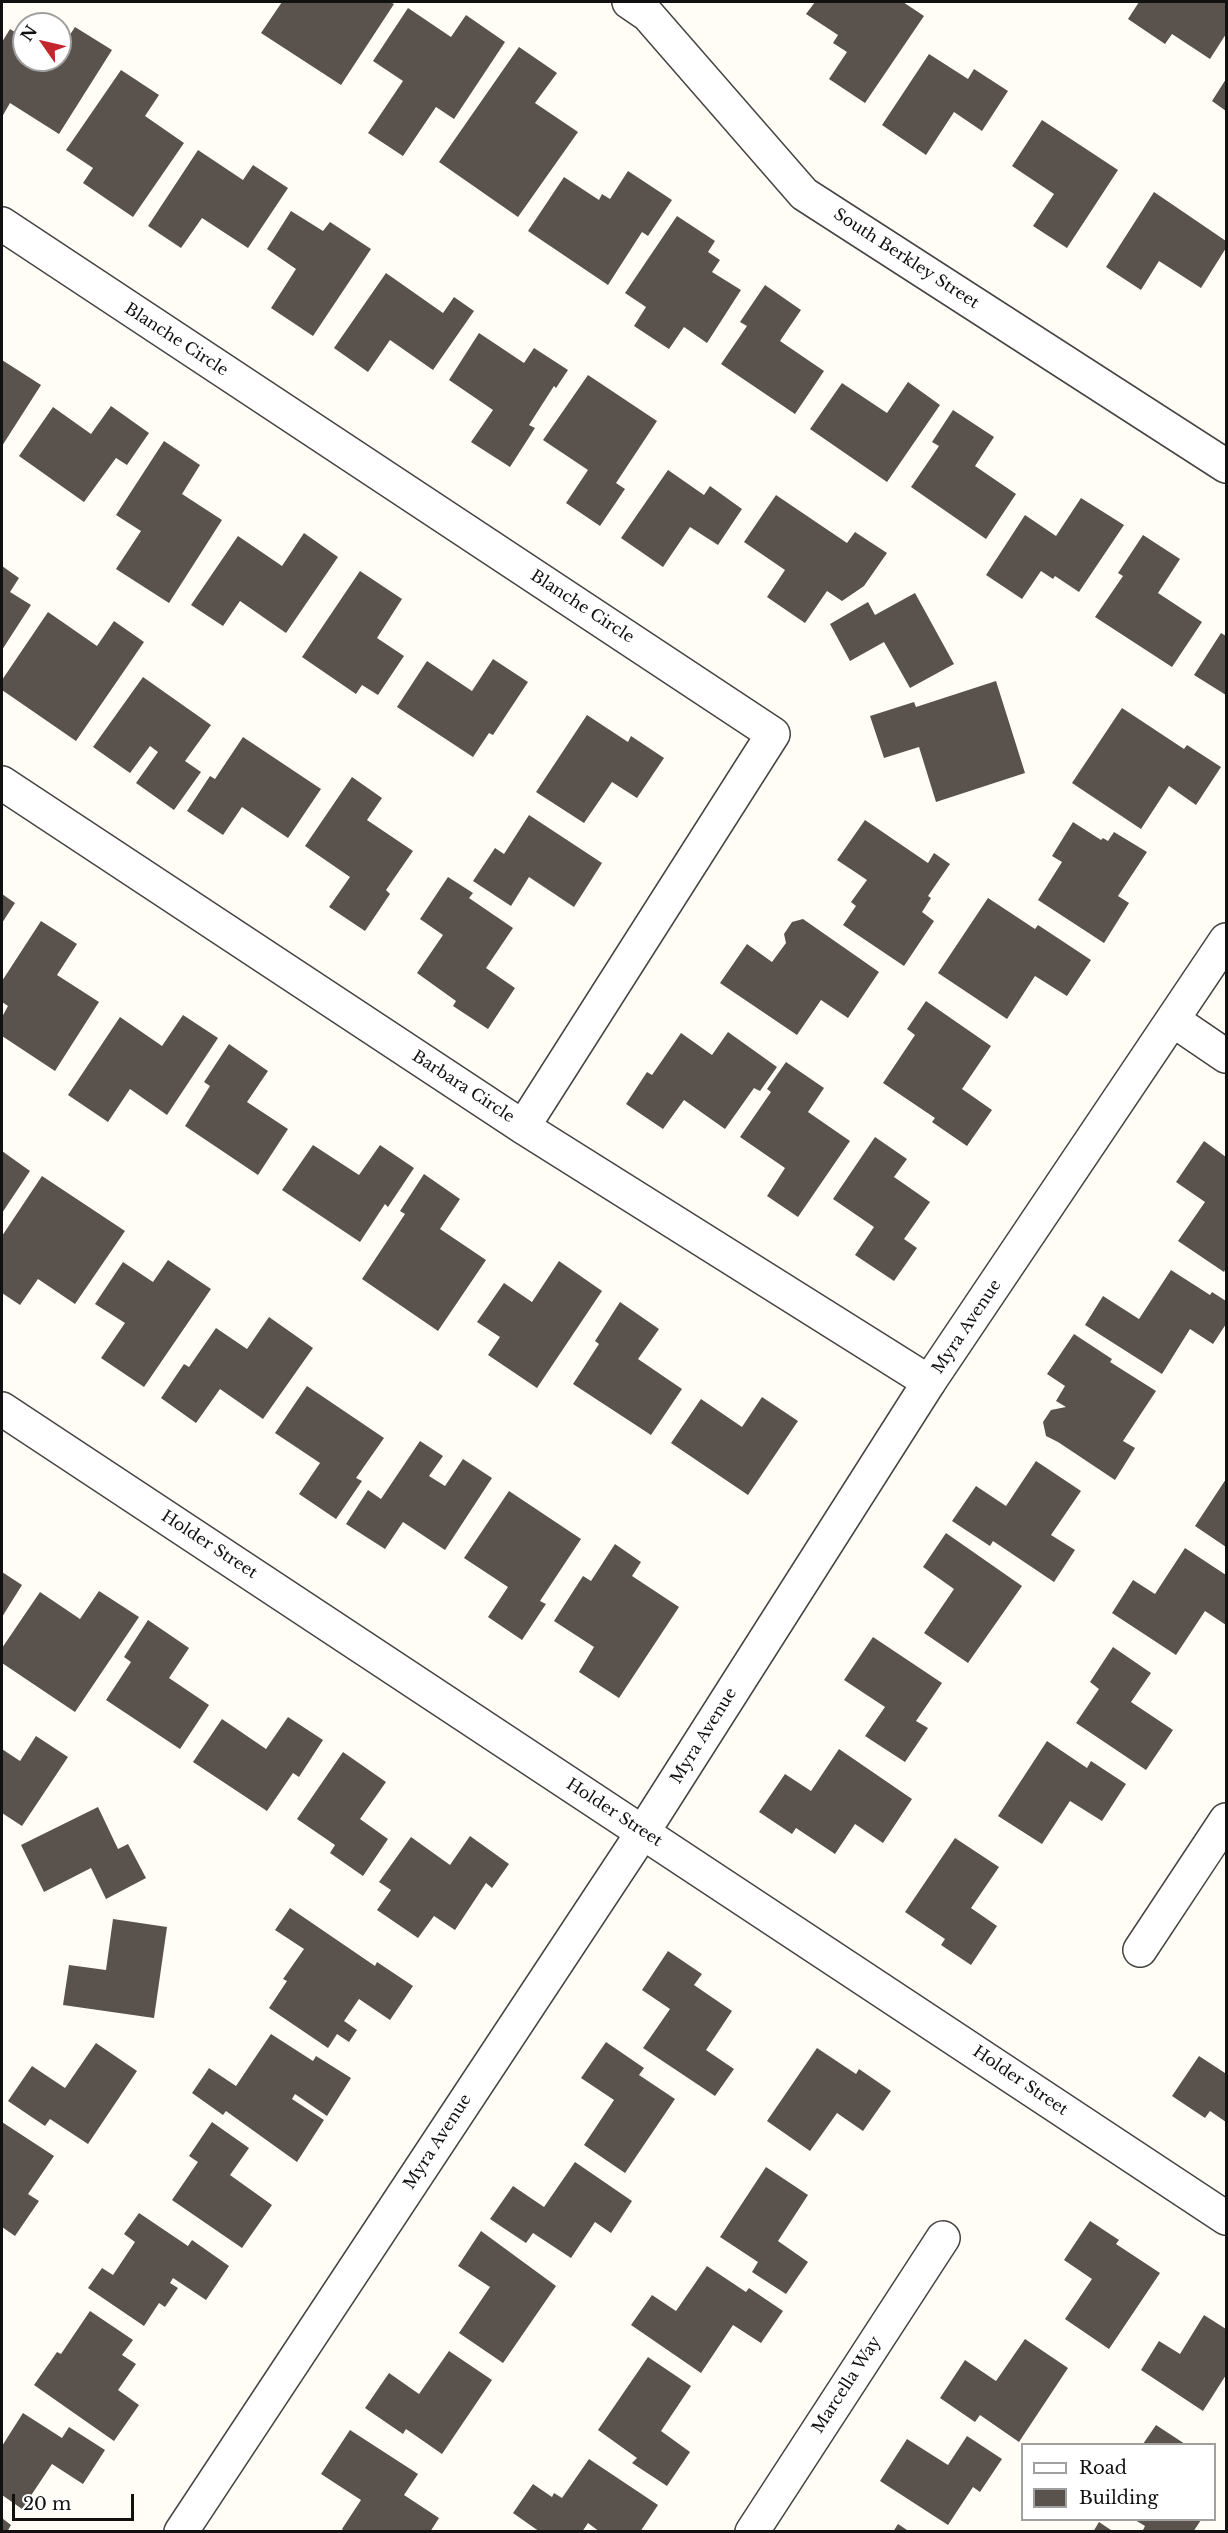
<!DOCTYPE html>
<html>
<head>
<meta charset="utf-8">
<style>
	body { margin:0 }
	#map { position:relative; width:1228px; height:2533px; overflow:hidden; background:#fffdf5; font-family:"Libre Baskerville",serif }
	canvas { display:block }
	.frame { position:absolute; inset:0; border:3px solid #111; pointer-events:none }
	.legend { position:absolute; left:1021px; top:2443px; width:195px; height:78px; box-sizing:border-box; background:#fff; border:2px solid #a0a0a0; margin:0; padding:8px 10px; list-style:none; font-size:18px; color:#111 }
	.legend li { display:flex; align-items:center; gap:12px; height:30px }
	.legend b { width:30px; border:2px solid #a0a0a0 }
	.north { position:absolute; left:12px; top:12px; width:60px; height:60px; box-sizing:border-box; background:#fff; border:2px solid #a0a0a0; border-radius:50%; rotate:304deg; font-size:16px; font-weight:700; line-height:24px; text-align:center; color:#111 }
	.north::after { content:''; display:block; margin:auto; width:21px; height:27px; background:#c4262e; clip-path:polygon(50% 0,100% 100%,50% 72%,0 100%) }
	.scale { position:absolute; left:12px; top:2494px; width:122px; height:27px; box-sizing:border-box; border:3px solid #111; border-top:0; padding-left:8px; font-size:18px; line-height:21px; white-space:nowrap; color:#111; -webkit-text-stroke:4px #fff; paint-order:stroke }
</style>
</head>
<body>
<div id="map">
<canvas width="1228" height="2533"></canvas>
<div class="frame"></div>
<ul class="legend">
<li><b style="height:8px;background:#fff"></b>Road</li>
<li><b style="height:16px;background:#5a524d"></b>Building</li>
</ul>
<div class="north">N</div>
<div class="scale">20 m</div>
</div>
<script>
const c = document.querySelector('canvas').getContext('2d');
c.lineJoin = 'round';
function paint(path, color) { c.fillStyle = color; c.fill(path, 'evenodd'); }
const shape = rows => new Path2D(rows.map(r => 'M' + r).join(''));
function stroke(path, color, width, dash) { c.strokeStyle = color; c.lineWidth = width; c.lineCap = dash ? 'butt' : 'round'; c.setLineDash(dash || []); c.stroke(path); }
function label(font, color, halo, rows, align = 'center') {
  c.font = font + ' "Libre Baskerville",serif'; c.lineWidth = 6; c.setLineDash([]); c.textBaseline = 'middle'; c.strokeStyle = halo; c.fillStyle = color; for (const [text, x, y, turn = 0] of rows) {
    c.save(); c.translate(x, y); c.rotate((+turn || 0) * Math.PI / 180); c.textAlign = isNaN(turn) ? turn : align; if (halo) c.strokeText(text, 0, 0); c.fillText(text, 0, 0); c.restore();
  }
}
const building = shape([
	[282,2,390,2,394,4,341,85,261,33],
	[815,2,903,2,924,16,865,103,829,79,847,52,833,43,838,35,806,14],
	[1139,2,1226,2,1226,34,1210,59,1172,34,1165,44,1128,19],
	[408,8,451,37,466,15,505,42,454,119,436,107,403,156,368,133,403,81,373,61],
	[75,27,112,50,59,134,10,103,2,117,2,42,10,29,24,38,24,60,60,60,60,50],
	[519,47,557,73,535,103,578,132,518,217,439,162],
	[929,54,968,79,974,69,1008,91,982,131,954,112,926,155,882,125],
	[121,70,159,95,145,116,184,143,133,217,83,183,93,168,66,150],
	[1226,79,1226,111,1212,101],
	[1042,120,1118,170,1067,248,1033,226,1054,194,1012,166],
	[198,150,243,180,253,165,288,188,248,248,202,218,181,248,148,226],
	[628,171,672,200,648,236,642,232,608,285,528,231,564,177,599,200,602,194,610,199],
	[1154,192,1226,241,1226,248,1201,288,1159,261,1141,290,1106,267],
	[291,211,323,231,330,222,371,249,313,336,271,308,296,269,267,249],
	[677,216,715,241,708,252,720,260,712,272,741,290,707,343,684,327,669,349,634,326,646,307,625,293],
	[386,273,443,313,454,297,474,311,433,370,390,340,368,372,334,348],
	[765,285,801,310,780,341,824,371,795,414,721,364,747,326,740,322],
	[479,333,524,363,534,348,568,370,556,388,554,386,529,425,535,428,510,467,471,442,493,410,449,380],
	[2,360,41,385,2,446],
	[588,375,657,421,616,483,625,489,600,526,566,503,588,470,543,440],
	[908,382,940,405,887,482,810,429,842,383,887,413],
	[111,406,149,433,127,465,116,458,84,502,19,456,53,407,91,434],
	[953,410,994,437,975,466,1016,494,986,539,911,487,939,446,932,442],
	[164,441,200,465,182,494,222,520,169,603,116,569,141,531,116,515],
	[668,470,704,495,710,486,742,509,718,545,690,527,663,567,621,538],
	[776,495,847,543,855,532,887,553,864,586,842,601,827,591,805,623,767,597,785,570,744,542],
	[1081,498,1124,525,1079,592,1055,576,1053,579,1041,571,1022,599,986,575,1025,515,1056,536],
	[304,533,338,557,286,633,240,601,223,626,191,605,238,536,282,566],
	[1143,535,1180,559,1158,593,1202,622,1172,667,1095,617,1123,576,1118,573],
	[2,566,19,578,10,592,31,605,2,650],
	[360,571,402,599,377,638,404,656,378,695,362,685,356,694,302,657],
	[915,593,954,664,910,688,884,642,850,661,830,624,868,602,875,615],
	[48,612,97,646,114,621,144,642,76,741,2,690,2,680],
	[1221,633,1226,636,1226,695,1194,675],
	[493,659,528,682,493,735,489,733,473,757,397,707,427,661,472,691],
	[143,677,211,725,185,761,201,772,174,810,136,783,158,752,150,746,130,773,93,747],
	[996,681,1025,773,936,802,919,747,884,758,870,716,914,702,916,707],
	[1122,708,1184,749,1187,745,1221,767,1196,805,1169,786,1141,829,1072,783],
	[587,715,628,742,631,736,664,758,637,798,612,782,584,823,536,792],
	[243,737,321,789,288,838,242,807,223,835,187,811,210,776,215,779],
	[352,777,382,798,367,820,413,851,386,890,390,894,365,931,329,907,350,877,305,846],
	[529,815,602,863,574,907,529,877,511,906,473,881,495,848,504,854],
	[865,820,928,863,934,853,950,864,928,896,931,898,922,912,934,921,904,966,843,925,856,906,851,902,867,880,837,860],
	[1073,822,1101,840,1103,838,1108,841,1114,832,1147,852,1118,896,1129,903,1104,943,1038,900,1062,862,1052,856],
	[448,877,473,893,469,898,513,928,486,968,515,988,488,1029,453,1006,456,1001,417,973,443,935,420,919],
	[2,894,15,903,2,923],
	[988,898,1035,929,1038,925,1091,960,1067,996,1035,976,1007,1019,938,973],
	[803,919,879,972,848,1018,821,1000,797,1035,720,983,747,944,772,962,786,943,784,934,792,922],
	[41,921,77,944,57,975,99,1002,55,1071,2,1036,2,1017,8,1006,2,1002,2,981],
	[926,1001,991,1046,962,1089,992,1110,967,1146,932,1122,935,1118,883,1083,915,1035,907,1029],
	[183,1015,218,1038,167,1115,130,1089,108,1122,68,1095,120,1017,162,1046],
	[728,1032,777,1067,760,1091,754,1088,725,1129,684,1100,663,1129,626,1104,647,1072,652,1075,681,1033,712,1055],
	[229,1044,268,1071,247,1102,288,1129,258,1175,185,1126,210,1086,204,1082],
	[786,1062,824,1088,808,1112,850,1141,798,1217,767,1196,785,1168,740,1137,771,1092,767,1089],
	[875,1137,907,1159,894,1177,930,1202,904,1239,917,1248,894,1281,855,1255,874,1227,833,1199],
	[1204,1141,1226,1157,1226,1268,1224,1272,1178,1241,1205,1202,1176,1182],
	[313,1145,359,1175,380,1145,414,1168,388,1207,385,1204,360,1242,282,1190],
	[2,1151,30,1171,2,1213],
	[424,1174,460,1199,440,1229,486,1260,438,1331,362,1279,405,1214,400,1211],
	[42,1176,125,1231,75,1304,38,1279,20,1305,2,1293,2,1236],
	[168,1260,211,1289,144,1387,101,1358,125,1323,95,1304,123,1262,153,1282],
	[559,1261,602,1291,537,1388,488,1355,500,1337,477,1322,504,1283,532,1302],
	[1171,1270,1210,1295,1212,1292,1226,1301,1226,1324,1213,1344,1190,1329,1162,1374,1085,1325,1103,1296,1139,1319],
	[620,1302,659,1329,638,1359,682,1389,651,1435,573,1384,599,1344,595,1341],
	[269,1317,313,1348,263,1419,220,1389,196,1423,161,1398,184,1364,189,1367,216,1328,247,1349],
	[1074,1334,1112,1359,1110,1362,1156,1391,1123,1441,1135,1448,1115,1480,1058,1442,1046,1436,1043,1422,1051,1410,1066,1407,1056,1401,1065,1386,1047,1374],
	[307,1386,384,1438,356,1478,362,1481,336,1519,299,1494,320,1463,275,1433],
	[762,1397,798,1421,748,1495,671,1443,701,1399,742,1427],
	[420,1441,443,1456,429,1476,445,1486,463,1459,492,1478,445,1550,403,1522,385,1549,346,1524,368,1490,381,1499],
	[1036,1461,1081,1491,1051,1535,1075,1550,1054,1582,993,1541,990,1546,952,1521,976,1486,1006,1506],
	[1226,1479,1226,1547,1195,1526],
	[509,1491,581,1539,540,1601,546,1604,522,1640,488,1617,508,1587,464,1558],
	[946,1533,1022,1586,968,1663,924,1633,954,1589,923,1567],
	[615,1544,641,1562,632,1576,679,1607,619,1698,579,1672,594,1647,554,1621,583,1576,591,1581],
	[1185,1548,1226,1575,1226,1625,1205,1611,1176,1655,1112,1613,1133,1580,1155,1594],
	[2,1572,22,1585,2,1617],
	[99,1591,139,1617,75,1712,2,1663,2,1648,40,1592,80,1619],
	[148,1620,189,1648,169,1678,209,1705,180,1749,106,1700,131,1662,124,1657],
	[873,1637,942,1683,916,1721,928,1728,905,1762,865,1736,885,1707,844,1680],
	[1113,1647,1151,1673,1131,1702,1173,1730,1146,1770,1076,1723,1099,1689,1090,1682],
	[288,1717,323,1740,299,1777,293,1773,267,1811,193,1762,222,1719,266,1749],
	[36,1736,68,1757,22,1826,2,1813,2,1749,20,1761],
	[1047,1741,1087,1768,1091,1761,1126,1784,1102,1821,1070,1801,1042,1844,998,1816],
	[839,1749,912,1799,883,1843,855,1824,835,1854,796,1828,792,1834,759,1812,785,1774,811,1791],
	[343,1752,386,1782,360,1819,388,1839,363,1876,330,1853,335,1845,297,1819],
	[98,1807,118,1849,128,1844,146,1878,106,1899,91,1868,44,1892,21,1845],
	[470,1836,509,1864,492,1888,486,1883,455,1930,434,1916,418,1938,377,1910,391,1890,379,1882,411,1837,450,1865],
	[955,1838,999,1867,971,1908,997,1926,971,1965,941,1945,945,1939,905,1912],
	[290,1908,375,1966,377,1962,413,1986,390,2020,359,1999,344,2021,357,2030,349,2042,337,2034,328,2048,269,2008,287,1981,283,1979,304,1949,275,1930],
	[113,1919,167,1927,154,2018,63,2005,69,1965,106,1970],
	[668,1951,702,1974,694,1985,732,2011,706,2050,734,2069,715,2096,643,2048,670,2009,642,1990],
	[271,2034,313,2061,316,2056,351,2078,327,2116,295,2094,292,2099,324,2120,297,2162,226,2111,223,2115,192,2093,209,2068,236,2086],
	[606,2042,644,2068,639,2075,675,2099,625,2173,584,2145,614,2100,581,2078],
	[96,2043,137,2071,88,2144,50,2119,45,2126,8,2101,32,2066,65,2088],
	[817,2048,856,2074,859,2069,891,2091,863,2131,837,2113,810,2151,767,2121],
	[1199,2056,1225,2073,1226,2071,1226,2122,1210,2111,1205,2118,1172,2096],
	[2,2122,54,2156,28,2194,39,2201,15,2236,2,2227],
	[212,2122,249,2148,230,2175,272,2205,242,2248,172,2200,198,2162,189,2156],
	[575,2162,632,2201,611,2233,595,2222,571,2258,533,2233,526,2243,490,2219,513,2186,544,2207],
	[766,2167,808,2195,778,2241,808,2262,786,2294,752,2272,758,2262,720,2237],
	[139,2213,188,2246,192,2240,229,2266,206,2300,173,2278,170,2283,178,2288,165,2307,159,2303,144,2326,88,2288,102,2268,113,2275,135,2242,124,2234],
	[1090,2221,1119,2240,1116,2244,1160,2273,1109,2349,1065,2319,1092,2279,1064,2260],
	[481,2231,556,2286,503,2363,459,2333,490,2287,458,2266],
	[707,2266,746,2292,749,2288,783,2311,761,2343,733,2325,701,2373,631,2325,652,2295,676,2311],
	[90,2311,133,2340,122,2355,136,2364,118,2390,139,2405,114,2441,34,2385,57,2352,61,2354],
	[1204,2315,1226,2329,1226,2375,1203,2411,1141,2370,1159,2341,1180,2354],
	[1025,2339,1068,2368,1019,2442,980,2415,975,2422,940,2398,965,2360,996,2381],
	[449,2351,492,2380,442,2454,406,2429,403,2434,365,2408,389,2373,419,2394],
	[648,2357,691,2386,661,2431,690,2452,667,2486,632,2463,637,2458,598,2430],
	[23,2413,62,2438,69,2427,105,2450,83,2484,52,2464,22,2509,2,2495,2,2446],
	[1156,2425,1185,2444,1143,2444],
	[350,2430,418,2474,404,2495,439,2518,430,2532,345,2532,342,2529,361,2500,321,2474],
	[967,2436,1002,2459,980,2492,973,2487,948,2525,880,2481,907,2439,948,2465],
	[589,2459,658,2505,640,2532,600,2532,588,2523,582,2532,540,2532,513,2513,533,2484,552,2497,554,2493,562,2498],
	[2,2518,11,2525,7,2532,2,2532],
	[1135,2520,1201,2520,1193,2532,1142,2532,1145,2526],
	[1099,2522,1114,2532,1093,2532],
	[898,2524,910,2532,893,2532]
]);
const minor = shape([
	[629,2,648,15,804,194,1226,466],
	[2,224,773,734,523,1127],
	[2,783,523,1127,929,1382],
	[1173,1020,1226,1056],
	[1140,1950,1226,1820],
	[181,2532,643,1832],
	[752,2532,943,2238]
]);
const tertiary = shape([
	[2,1409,1226,2218],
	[643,1832,929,1382,1226,940]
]);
const streetNames = [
	["South Berkley Street",906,259,33],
	["Blanche Circle",176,340,33],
	["Blanche Circle",582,607,33],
	["Barbara Circle",463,1087,33],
	["Myra Avenue",967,1327,-56],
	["Holder Street",209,1545,33],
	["Myra Avenue",704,1736,-58],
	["Holder Street",614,1813,33],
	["Holder Street",1020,2081,34],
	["Myra Avenue",438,2142,-57],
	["Marcella Way",847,2385,-57]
];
paint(building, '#5a524d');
stroke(minor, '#444', 36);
stroke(tertiary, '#444', 36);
stroke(minor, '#fff', 33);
stroke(tertiary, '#fff', 33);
label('16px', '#111', '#fff', streetNames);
</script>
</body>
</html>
